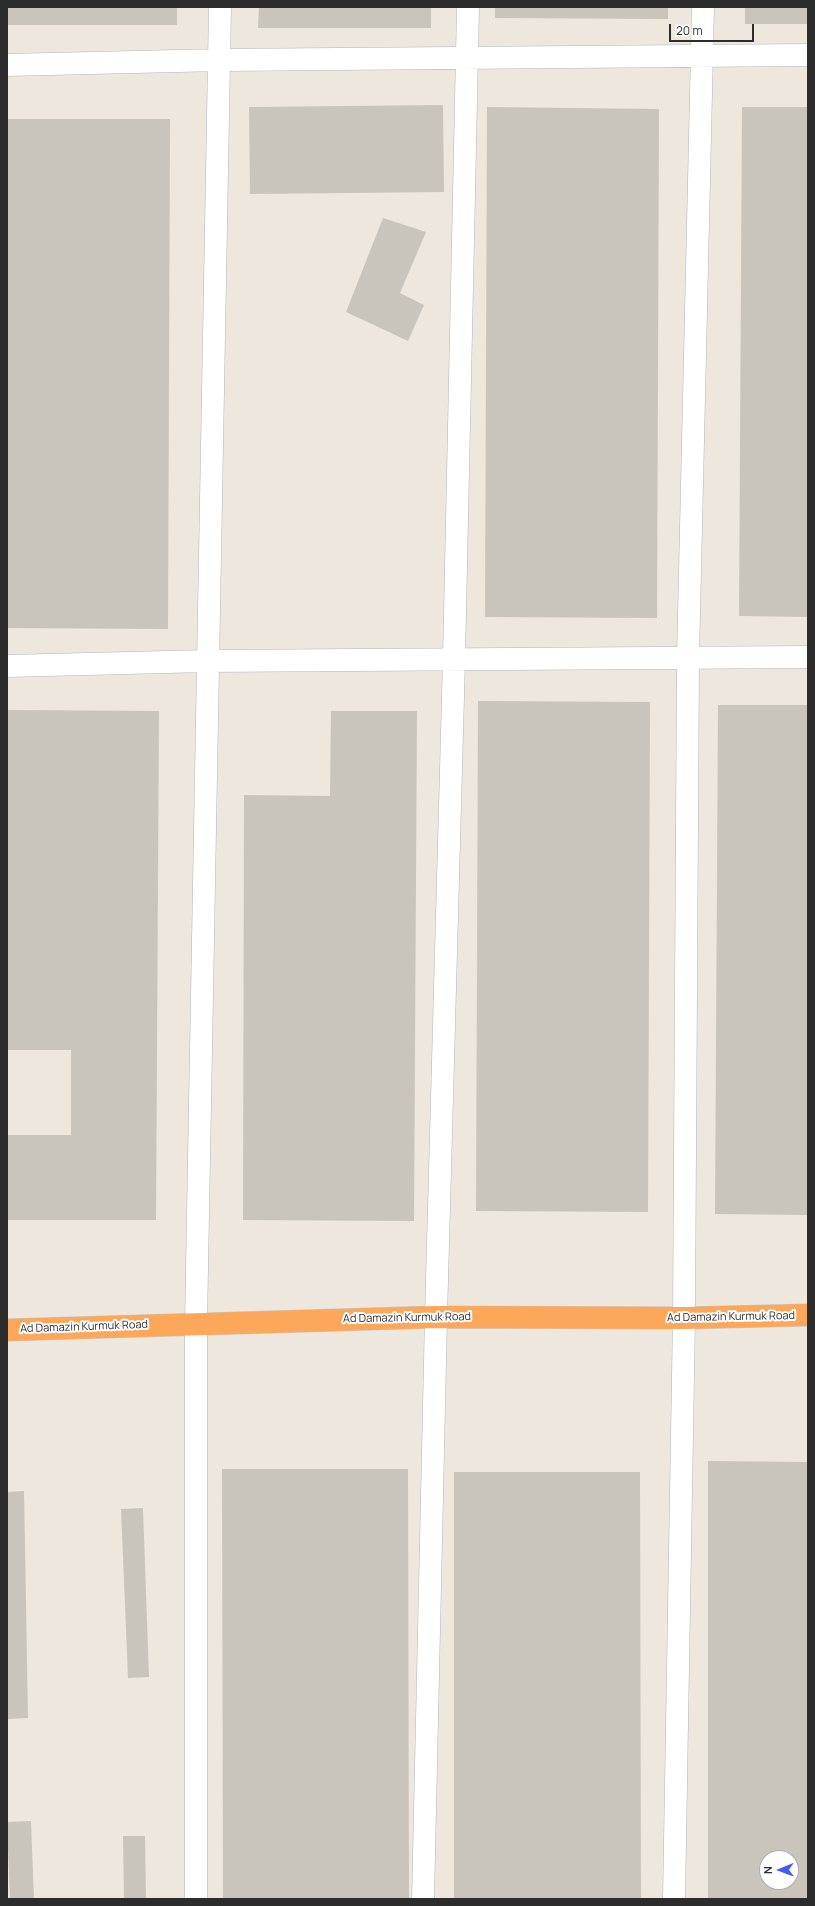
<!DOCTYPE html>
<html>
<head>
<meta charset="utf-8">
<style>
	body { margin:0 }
	#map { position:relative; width:815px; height:1906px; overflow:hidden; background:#ede7de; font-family:Manrope,sans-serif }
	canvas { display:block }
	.frame { position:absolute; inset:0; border:8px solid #2c2c2c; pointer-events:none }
	.north { position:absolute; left:759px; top:1850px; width:40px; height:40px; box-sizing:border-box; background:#fff; border:1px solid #ababab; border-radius:50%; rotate:269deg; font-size:11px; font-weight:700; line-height:16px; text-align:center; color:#2c2c2c }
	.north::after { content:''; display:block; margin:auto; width:14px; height:18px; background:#415cf8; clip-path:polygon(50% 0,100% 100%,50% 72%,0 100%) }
	.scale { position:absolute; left:669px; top:24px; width:85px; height:18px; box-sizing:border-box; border:2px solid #2c2c2c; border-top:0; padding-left:5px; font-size:12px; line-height:14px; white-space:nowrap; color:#2c2c2c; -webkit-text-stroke:3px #fff; paint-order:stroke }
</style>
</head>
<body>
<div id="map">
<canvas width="815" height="1906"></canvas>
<div class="frame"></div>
<div class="north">N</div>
<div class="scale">20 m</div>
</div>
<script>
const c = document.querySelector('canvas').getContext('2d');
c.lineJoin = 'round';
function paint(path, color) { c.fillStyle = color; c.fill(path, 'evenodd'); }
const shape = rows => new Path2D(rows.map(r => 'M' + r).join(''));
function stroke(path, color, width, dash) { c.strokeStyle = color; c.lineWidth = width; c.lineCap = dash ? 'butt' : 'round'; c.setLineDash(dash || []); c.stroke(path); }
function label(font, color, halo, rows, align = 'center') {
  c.font = font + ' Manrope,sans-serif'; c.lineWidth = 4; c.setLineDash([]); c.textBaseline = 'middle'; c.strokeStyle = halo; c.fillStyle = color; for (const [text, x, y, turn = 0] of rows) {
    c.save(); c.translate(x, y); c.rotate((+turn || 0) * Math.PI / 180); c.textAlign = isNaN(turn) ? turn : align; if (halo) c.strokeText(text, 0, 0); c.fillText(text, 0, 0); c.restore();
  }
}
const building = shape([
	[7,7,177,7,177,25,7,25],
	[259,7,431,7,431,28,258,28],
	[495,7,668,7,668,19,495,18],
	[745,7,808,7,808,24,745,24],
	[443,105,444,192,250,194,249,107],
	[487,107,659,109,657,618,485,617],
	[742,107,808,107,808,617,739,616],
	[7,119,170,119,168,629,7,628],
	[383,218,426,232,400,293,424,305,408,341,346,312],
	[478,701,650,702,648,1212,476,1211],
	[718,705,808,705,808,1215,715,1214],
	[7,710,159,711,156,1220,7,1220,7,1135,71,1135,71,1050,7,1050],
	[331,711,417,711,414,1221,243,1220,244,795,330,796],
	[708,1461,808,1462,808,1899,708,1899],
	[767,1858,791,1858,791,1882,767,1882],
	[222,1469,408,1469,409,1899,223,1899],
	[454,1472,640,1472,641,1899,454,1899],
	[24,1491,28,1718,8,1719,7,1492],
	[143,1508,149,1677,128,1678,121,1509],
	[31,1821,34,1899,10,1899,7,1822],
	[123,1836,145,1836,146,1899,124,1899]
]);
const street = shape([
	[7,65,220,60,808,55],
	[7,666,207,661,808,657],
	[196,1899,196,1323,220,7],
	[423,1899,436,1317,454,660,468,7],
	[674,1899,684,1318,688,658,703,7]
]);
const highway = shape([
	[7,1330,436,1317,684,1318,808,1315]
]);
const streetNames = [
	["Ad Damazin Kurmuk Road",731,1317,-1],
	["Ad Damazin Kurmuk Road",407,1318,-1],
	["Ad Damazin Kurmuk Road",84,1327,-2]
];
paint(building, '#c9c5bd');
stroke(street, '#b2b4bf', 23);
stroke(highway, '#c8c8c8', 23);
stroke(street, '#fff', 22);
stroke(highway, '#fca75a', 22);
label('11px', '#2c2c2c', '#fff', streetNames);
</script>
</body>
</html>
